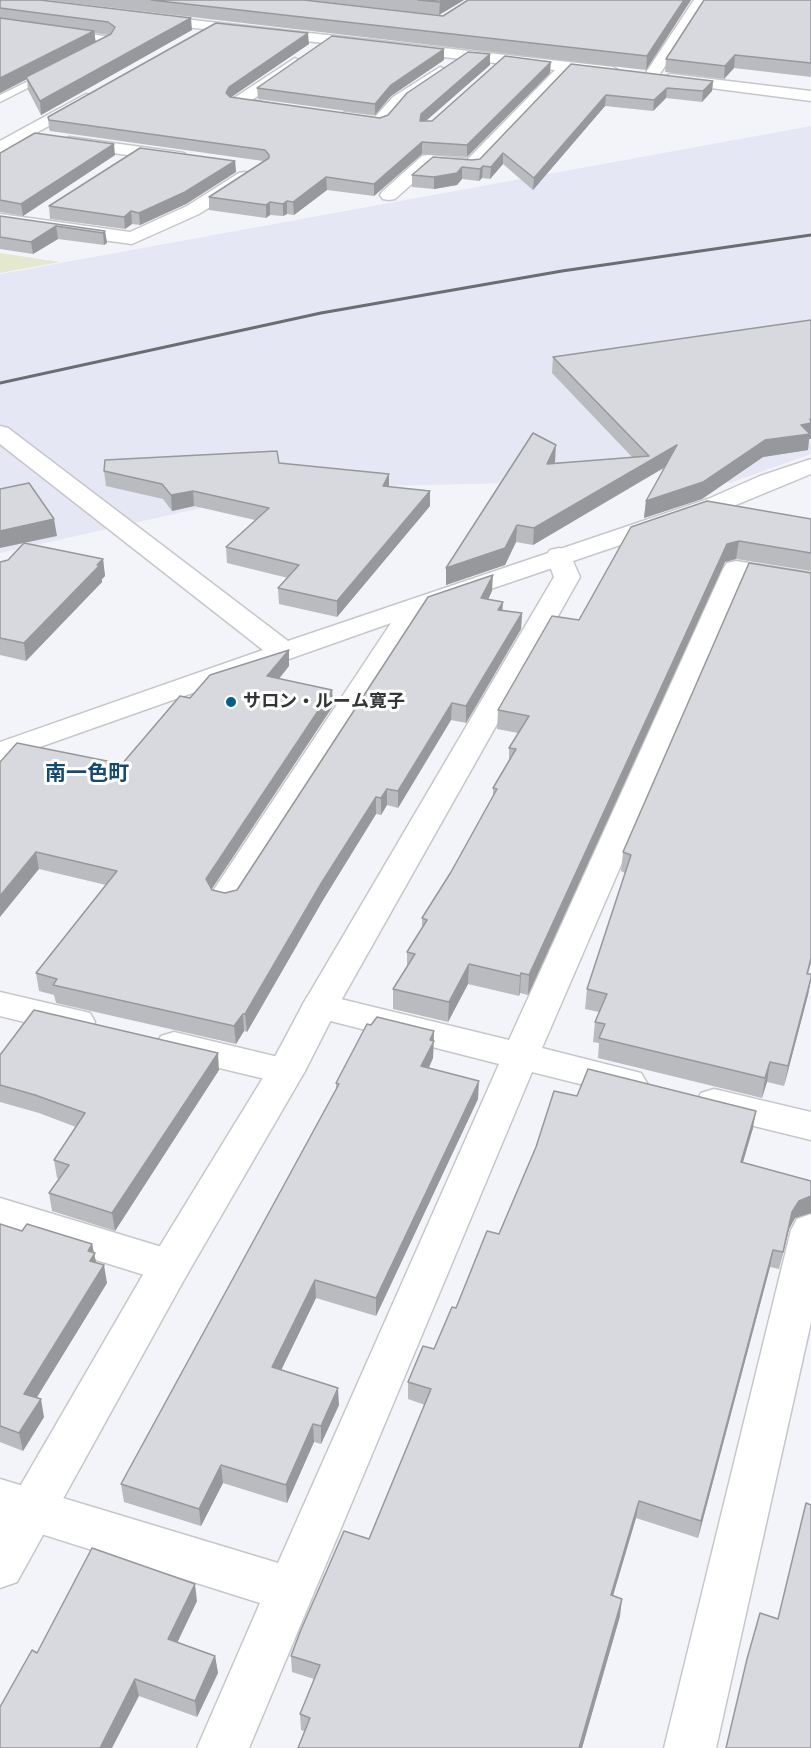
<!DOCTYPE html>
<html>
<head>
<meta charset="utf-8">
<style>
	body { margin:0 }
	canvas { display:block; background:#f3f4fa }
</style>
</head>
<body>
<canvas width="811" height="1748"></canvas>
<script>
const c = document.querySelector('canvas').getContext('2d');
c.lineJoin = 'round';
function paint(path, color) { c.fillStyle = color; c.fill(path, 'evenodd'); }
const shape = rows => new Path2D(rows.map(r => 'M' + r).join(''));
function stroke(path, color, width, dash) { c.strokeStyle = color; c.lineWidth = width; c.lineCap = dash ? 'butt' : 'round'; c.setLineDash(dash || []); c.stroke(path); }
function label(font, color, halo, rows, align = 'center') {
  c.font = font + ' "Fira Sans Condensed","Noto Sans JP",sans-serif'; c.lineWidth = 6; c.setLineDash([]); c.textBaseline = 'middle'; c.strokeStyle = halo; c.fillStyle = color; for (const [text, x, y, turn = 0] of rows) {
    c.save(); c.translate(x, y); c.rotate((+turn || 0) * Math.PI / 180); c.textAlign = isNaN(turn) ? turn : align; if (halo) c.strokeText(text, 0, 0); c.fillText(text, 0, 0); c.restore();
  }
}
const built = shape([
	[811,126,811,454,730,483,666,470,519,483,378,486,322,481,0,553,0,274]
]);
const green = shape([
	[0,253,60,262,0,273]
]);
const service = shape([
	[66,30,109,37,114,40,111,45,93,54,88,51,90,49,103,42,63,35,61,33,66,30],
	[49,71,57,73,0,102,0,95,49,71]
]);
const minor = shape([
	[694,0,708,0,656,80,646,80,643,77,694,0],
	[148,15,613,67,621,72,613,77,571,72,478,169,472,170,432,166,395,199,389,200,383,199,380,195,383,191,422,156,428,155,468,159,555,70,143,22,141,19,143,16,148,15],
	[295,58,303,63,300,66,252,100,279,105,281,108,279,111,273,113,231,106,229,103,231,100,295,58],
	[440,67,445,69,448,72,445,75,405,103,386,125,380,127,345,122,337,117,345,112,376,116,393,97,440,67],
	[670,74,811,91,811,101,665,82,662,79,670,74],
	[86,94,92,96,94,99,92,102,0,153,0,141,86,94],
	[69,137,178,152,184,153,187,157,184,161,178,162,63,146,61,142,69,137],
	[245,172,251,173,254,177,251,181,199,214,132,244,0,226,0,214,130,232,187,206,239,173,245,172],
	[0,426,8,428,288,641,708,499,760,476,811,459,811,474,726,509,417,614,419,624,238,905,226,908,214,905,209,897,391,623,0,761,0,742,263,650,0,444,0,426],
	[736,561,811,573,811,589,745,578,542,1048,641,1073,647,1083,641,1093,628,1096,532,1072,249,1748,197,1748,260,1603,0,1521,0,1479,278,1563,499,1064,307,1015,302,1006,307,997,320,994,509,1040,723,569,727,563,736,561],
	[0,992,90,1013,95,1022,90,1031,77,1035,0,1016,0,992],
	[174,1032,299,1062,305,1071,299,1080,286,1084,161,1054,156,1045,161,1036,174,1032],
	[714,1089,811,1112,811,1140,701,1113,695,1103,701,1093,714,1089],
	[0,1198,185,1254,191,1266,185,1278,170,1283,0,1230,0,1198],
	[811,1214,811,1322,716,1748,664,1748,791,1230,797,1219,811,1214]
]);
const tertiary = shape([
	[559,548,568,550,580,577,338,1006,305,1071,185,1278,17,1582,0,1588,0,1521,155,1254,269,1068,302,1006,554,577,546,556,550,550,559,548]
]);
const rail = shape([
	[0,383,321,313,562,271,811,235]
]);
const wall = shape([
	[0,0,192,30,41,115,28,90,27,79,0,93],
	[95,33,109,35,95,42],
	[46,0,304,0,443,16,691,0,646,70],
	[308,0,464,0,439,15],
	[811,0,811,77,734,68,724,79,665,72,666,59],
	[309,44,231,97,380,118,388,115,490,65,426,121,432,121,550,73,467,157,422,154,374,196,327,190,294,215,287,214,283,216,270,215,266,218,209,210,209,197,263,161,50,131,49,129,48,117],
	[444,60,391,96,375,115,258,99,257,88],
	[571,64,713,81,712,91,702,102,666,98,653,111,605,106,533,190,503,164,490,179,482,178,479,181,462,179,457,185,434,189,412,187,412,175,480,159],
	[0,153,115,155,23,216,0,212],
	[235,161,236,172,186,204,140,225,132,224,125,229,50,219,49,206],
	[0,216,105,231,107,243,104,245,58,239,33,254,0,249],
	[553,357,809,439,808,450,763,457,702,499,644,518,646,501,664,468,533,545,516,542,505,565,446,585,446,568,555,462,554,463,633,458,552,373],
	[279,463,389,486,430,506,337,617,279,604,278,588,288,578,227,563,226,547,255,520,194,506,172,511,163,499,106,486,104,471],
	[811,519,811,571,736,559,725,562,528,995,520,993,519,996,468,984,448,1022,393,1009,393,989,407,967,407,952,422,928,422,918,451,872,493,796,493,788,509,761,509,748,518,733,497,729,498,710,579,620,631,527],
	[103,559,105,576,102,579,102,582,26,661,0,655,0,562],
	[811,573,811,964,808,974,811,980,808,995,784,1086,767,1082,762,1098,598,1058,599,1043,593,1042,595,1022,599,1012,585,1009,587,989,625,873,621,871,623,852],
	[492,591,488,600,503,610,522,613,521,629,466,723,451,720,398,808,387,805,381,815,376,814,323,900,247,1032,244,1031,236,1044,56,1003,54,995,39,991,36,973,106,885,39,869,0,762,122,764,190,698,289,650,289,666,279,679,332,690,333,706,212,889,225,893,237,890],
	[371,1025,434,1031,433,1058,429,1068,478,1099,376,1316,316,1298,281,1370,339,1405,321,1444,314,1442,287,1503,223,1483,201,1526,124,1502,121,1484,336,1089,336,1083],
	[0,1055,219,1070,115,1231,52,1211,49,1193,59,1179,57,1178,54,1160,76,1127,39,1113,0,1102],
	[577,1096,753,1128,743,1162,811,1181,811,1213,795,1218,789,1229,779,1269,770,1267,698,1538,636,1518,613,1596,620,1616,582,1748,298,1748,304,1731,301,1730,300,1714,314,1679,292,1672,291,1656,369,1539,425,1405,408,1399,408,1382,434,1349,456,1308,499,1234],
	[0,1224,22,1231,92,1244,96,1263,107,1283,36,1398,44,1417,23,1451,0,1442],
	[197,1601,177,1642,215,1656,218,1673,197,1717,139,1696,37,1653]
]);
const shadedWall = shape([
	[444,0,464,0,439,15,440,2],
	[684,0,691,0,646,70,647,56],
	[191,18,192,30,41,115,40,101],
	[94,31,96,43,26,77,27,79,0,93,0,78],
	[308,33,309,44,230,98,226,93,229,87],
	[444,49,444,60,391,96,375,115,375,104,391,85],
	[490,54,490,65,421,125,421,114],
	[735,55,734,68,724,79,725,66],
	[551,62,550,73,467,157,467,145],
	[713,81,712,91,702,102,703,91],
	[667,88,666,98,653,111,654,100],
	[606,95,605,106,533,190,534,178],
	[422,142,422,154,374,196,374,184],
	[114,144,115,155,23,216,21,204],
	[503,153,503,164,490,179,491,167],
	[235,161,236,172,186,204,140,225,139,213],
	[483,166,482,178,479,181,480,169],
	[462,167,462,179,457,185,434,189,434,177],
	[326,177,327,190,294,215,293,202],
	[287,201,287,214,283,216,283,204],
	[270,202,270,215,266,218,266,205],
	[131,211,132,224,125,229,124,217],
	[56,226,58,239,33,254,31,242],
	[105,231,107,243,104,245,103,233],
	[811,419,811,439,809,439,808,450,763,457,702,499,644,518,646,501,765,440],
	[556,445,555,462,546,481,547,464],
	[677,445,675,461,533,545,534,528],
	[389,474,389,490,383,486],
	[193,491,194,506,172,511,171,495],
	[430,491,430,506,337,617,337,601],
	[54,519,57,536,0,548,0,531],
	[517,525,516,542,505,565,446,585,446,568],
	[739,541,736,559,725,562,528,995,529,975,727,544],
	[103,559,105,576,102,579,102,582,26,661,24,643],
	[493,575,492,591,481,614,481,598],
	[503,602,502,618,498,610],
	[522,613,521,629,466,723,466,706],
	[289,650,289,666,268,692,267,676],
	[332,690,333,706,207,896,206,879],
	[452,703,451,720,398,808,398,791],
	[387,789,387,805,381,815,381,798],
	[376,797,376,814,323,900,247,1032,245,1014,322,882],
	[36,852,39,869,0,917,0,896],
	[469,964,468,984,448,1022,449,1002],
	[521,973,520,993,519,996,520,976],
	[811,978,808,995,784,1086,788,1066],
	[243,1014,244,1031,236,1044,234,1026],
	[434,1031,433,1058,421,1084,421,1066,430,1040],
	[218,1053,219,1070,115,1231,112,1213],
	[770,1062,767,1082,762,1098,765,1078],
	[479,1081,478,1099,376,1316,376,1298],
	[756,1111,753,1128,738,1179,741,1162],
	[811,1196,811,1213,795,1218,789,1229,779,1269,792,1212,799,1201],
	[92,1244,98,1271,93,1279,88,1251],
	[773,1250,770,1267,698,1538,701,1521],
	[104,1265,107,1283,28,1412,24,1394],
	[315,1280,316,1298,274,1385,272,1367],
	[338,1388,339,1405,321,1444,321,1426],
	[41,1399,44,1417,23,1451,19,1433],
	[313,1424,314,1442,287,1503,286,1485],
	[221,1465,223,1483,201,1526,199,1509],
	[639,1501,636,1518,608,1612,611,1595],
	[195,1584,197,1601,171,1656,168,1639],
	[622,1599,620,1616,582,1748,579,1748],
	[215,1656,218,1673,197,1717,195,1701],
	[135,1679,139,1696,112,1748,100,1748]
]);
const building = shape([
	[0,0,40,0,191,18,40,101,26,77,111,34,115,27,108,22,0,8,0,0],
	[151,0,304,0,443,16,468,0,684,0,647,56,151,0],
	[418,0,444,0,440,2,418,0],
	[704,0,811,0,811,63,735,55,725,66,666,59,704,0],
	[0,18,94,31,0,78,0,18],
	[216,23,308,33,229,87,226,93,230,97,380,118,388,115,407,93,468,52,490,54,421,114,420,121,432,121,505,56,551,62,467,145,422,142,374,184,326,177,293,202,287,201,283,204,270,202,266,205,209,197,269,158,269,155,265,150,49,120,48,117,216,23],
	[332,36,444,49,391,85,375,104,257,88,332,36],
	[571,64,713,81,703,91,667,88,654,100,606,95,534,178,503,153,491,167,483,166,480,169,462,167,457,173,434,177,412,175,433,157,472,160,480,159,571,64],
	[35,133,114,144,21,204,0,200,0,153,35,133],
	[140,148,235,161,185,192,139,213,131,211,124,217,49,206,140,148],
	[0,216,105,231,103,233,56,226,31,242,0,237,0,216],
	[811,320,811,419,810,419,811,423,801,425,810,434,765,440,703,482,646,501,677,445,534,528,517,525,505,548,446,568,533,433,556,445,547,464,649,456,553,357,811,320],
	[277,451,279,463,389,474,383,486,430,491,337,601,278,588,299,565,226,547,269,508,193,491,171,495,162,484,104,471,105,460,277,451],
	[29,483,54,519,0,531,0,489,29,483],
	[707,501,811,519,811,553,739,541,727,544,529,975,521,973,520,976,469,964,449,1002,393,989,415,954,407,952,427,920,422,918,451,872,497,789,493,788,516,749,509,748,529,716,498,710,552,616,579,620,631,527,707,501],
	[24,543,103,559,97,565,100,565,24,643,0,638,0,562,8,560,24,543],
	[749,563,811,573,811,958,807,974,811,974,811,978,788,1066,770,1062,765,1078,599,1038,605,1024,595,1022,607,994,587,989,631,855,623,852,749,563],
	[493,575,481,598,503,602,498,610,522,613,466,706,452,703,398,791,387,789,381,798,376,797,322,882,245,1014,243,1014,234,1026,53,985,57,979,36,973,117,871,36,852,0,896,0,762,17,743,122,764,180,696,190,698,210,675,289,650,267,676,332,690,206,879,212,890,225,893,237,890,428,597,493,575],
	[34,1010,218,1053,112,1213,49,1193,69,1165,54,1160,85,1113,35,1095,0,1085,0,1055,34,1010],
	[377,1017,434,1031,430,1040,434,1041,421,1066,479,1081,376,1298,315,1280,272,1367,338,1388,321,1426,313,1424,286,1485,221,1465,199,1509,121,1484,339,1084,336,1083,367,1024,371,1025,377,1017],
	[588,1069,756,1111,741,1162,811,1181,811,1196,799,1201,792,1212,783,1252,773,1250,701,1521,639,1501,611,1595,622,1599,579,1748,298,1748,310,1718,300,1714,320,1665,291,1656,300,1632,344,1531,369,1539,431,1389,408,1382,423,1346,434,1349,452,1307,456,1308,487,1231,499,1234,536,1147,554,1091,577,1096,588,1069],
	[0,1224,22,1231,27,1224,92,1244,88,1251,95,1253,90,1261,104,1265,24,1394,41,1399,19,1433,0,1426,0,1224],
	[806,1503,811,1505,811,1748,726,1748,747,1659,760,1613,778,1619,806,1503],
	[92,1548,195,1584,168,1639,215,1656,195,1701,135,1679,100,1748,0,1748,0,1707,32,1650,37,1653,92,1548]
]);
const markers = [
	[231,702,6,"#045f90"]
];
const poiNames = [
	["サロン・ルーム寛子",243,702]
];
const quarterNames = [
	["南一色町",87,774]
];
paint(built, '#e5e7f4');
paint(green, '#e4e8ce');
stroke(service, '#c6c7cc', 3);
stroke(minor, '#c6c7cc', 3);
stroke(tertiary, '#c6c7cc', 3);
paint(service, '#fff');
paint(minor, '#fff');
paint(tertiary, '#fff');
stroke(rail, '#6c6d70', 3);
paint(wall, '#babbbf');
paint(shadedWall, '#97989b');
paint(building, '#d8d9de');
stroke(building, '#97989b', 1.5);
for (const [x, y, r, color] of markers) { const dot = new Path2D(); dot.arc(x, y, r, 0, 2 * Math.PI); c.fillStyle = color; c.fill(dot); stroke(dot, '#fff', 2); }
label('bold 18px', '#343537', '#fff', poiNames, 'left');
label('bold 21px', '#164b6e', '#fff', quarterNames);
</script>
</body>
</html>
